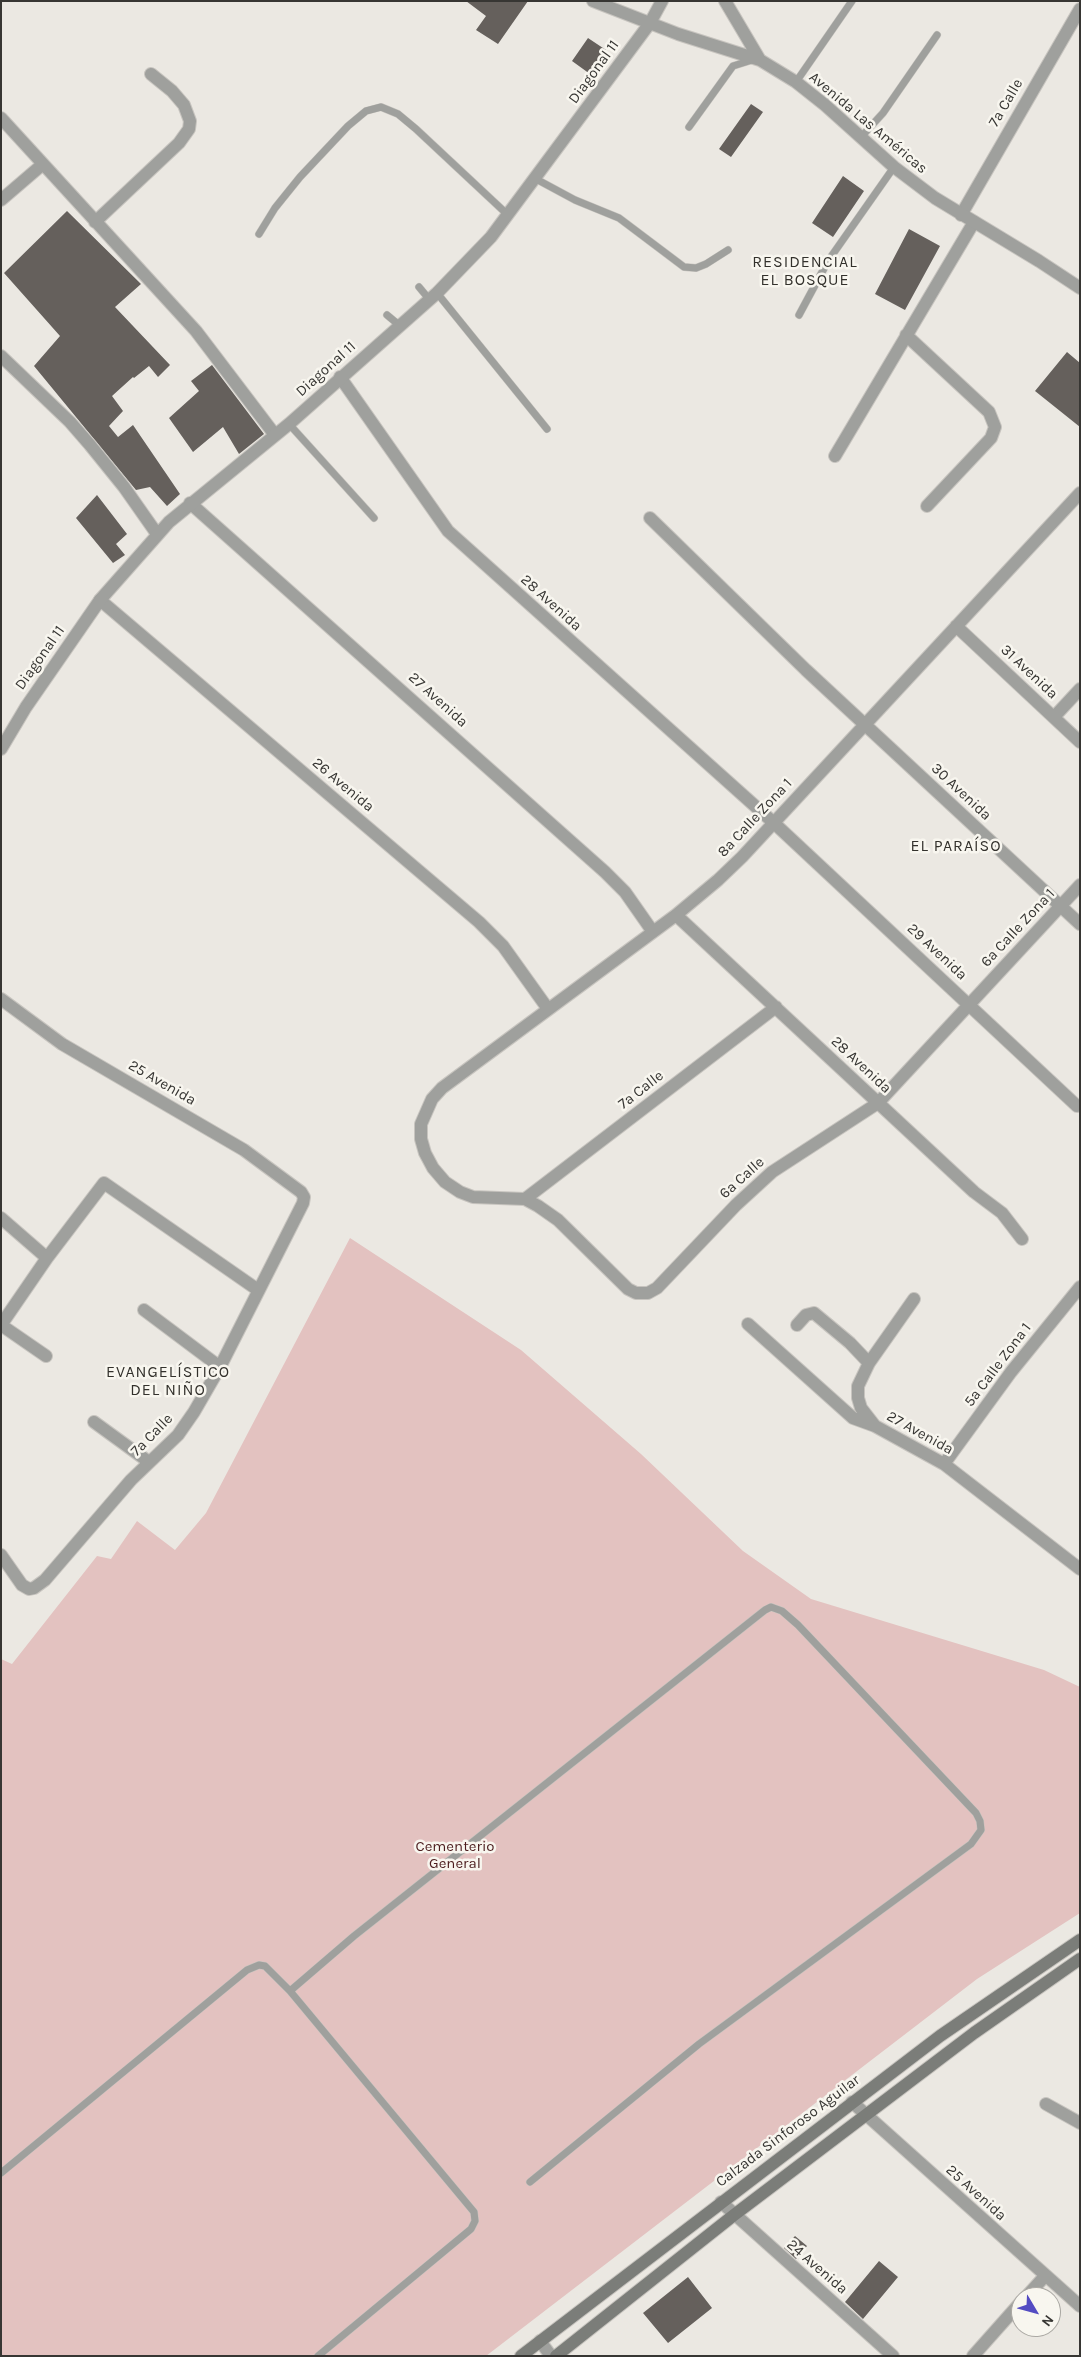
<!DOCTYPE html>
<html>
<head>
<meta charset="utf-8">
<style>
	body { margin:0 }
	#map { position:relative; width:1081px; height:2357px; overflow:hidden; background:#ebe8e2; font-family:Karla,sans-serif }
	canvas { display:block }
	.frame { position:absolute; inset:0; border:2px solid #373633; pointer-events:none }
	.north { position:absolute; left:1011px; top:2287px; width:50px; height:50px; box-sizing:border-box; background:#f8f6ef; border:1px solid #aba9a4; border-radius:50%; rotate:127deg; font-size:14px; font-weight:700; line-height:20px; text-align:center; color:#373633 }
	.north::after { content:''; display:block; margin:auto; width:18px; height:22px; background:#534bc2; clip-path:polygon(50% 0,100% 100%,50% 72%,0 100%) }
</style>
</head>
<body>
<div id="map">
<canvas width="1081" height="2357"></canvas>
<div class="frame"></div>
<div class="north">N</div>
</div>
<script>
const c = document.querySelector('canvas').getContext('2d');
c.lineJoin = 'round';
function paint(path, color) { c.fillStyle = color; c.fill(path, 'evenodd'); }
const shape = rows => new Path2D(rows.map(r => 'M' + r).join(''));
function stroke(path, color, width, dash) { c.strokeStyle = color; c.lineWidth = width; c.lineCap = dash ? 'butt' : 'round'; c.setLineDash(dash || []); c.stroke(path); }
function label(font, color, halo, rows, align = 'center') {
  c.font = font + ' Karla,sans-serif'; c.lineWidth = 5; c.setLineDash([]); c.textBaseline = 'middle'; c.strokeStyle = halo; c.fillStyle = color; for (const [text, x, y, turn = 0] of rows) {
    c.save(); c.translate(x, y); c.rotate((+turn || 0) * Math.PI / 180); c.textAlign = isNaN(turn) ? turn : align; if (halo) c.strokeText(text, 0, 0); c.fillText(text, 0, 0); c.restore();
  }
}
const green = shape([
	[350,1238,521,1350,641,1454,743,1551,811,1599,1044,1670,1080,1687,1080,1913,977,1979,486,2356,1,2356,1,1659,12,1664,97,1556,111,1559,137,1521,175,1550,206,1513]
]);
const building = shape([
	[466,1,528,1,498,44,476,30,486,16],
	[588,38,606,50,590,74,572,61],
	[751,104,763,112,731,157,719,149],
	[843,176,864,191,833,237,812,223],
	[67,211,141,284,115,307,170,365,158,377,149,366,134,378,133,377,112,396,123,411,109,426,118,437,133,425,180,494,167,506,150,487,136,490,34,366,60,336,4,273],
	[909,229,940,246,905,310,875,294],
	[1067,352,1080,363,1080,427,1035,391],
	[212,365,264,434,239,454,223,427,193,452,169,418,199,391,191,381],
	[97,495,127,534,116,544,125,555,113,563,76,518],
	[795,2236,807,2246,796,2259,784,2248],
	[879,2261,898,2277,863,2319,845,2302],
	[688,2277,712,2308,668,2343,643,2313]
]);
const service = shape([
	[796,82,852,1],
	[689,127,733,66,752,60],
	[862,136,883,113,937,35],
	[536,179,575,200,619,218,684,267,696,268,706,264,728,250],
	[259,234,275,208,300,177,348,126,366,111,381,107,398,114,416,129,508,215],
	[419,287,429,299],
	[437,293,547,429],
	[387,315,399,325],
	[799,315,828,261,894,167],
	[289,424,374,518],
	[290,1991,354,1936,765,1610,771,1607,782,1611,798,1625,976,1813,980,1821,981,1830,971,1844,699,2044,530,2182],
	[1,2173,247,1970,259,1965,265,1966,290,1991,474,2212,475,2221,471,2229,318,2356]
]);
const minor = shape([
	[1,118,196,331,275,435],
	[1,200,43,164],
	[961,215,1080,9],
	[95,222,179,143,189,129,190,121,184,105,172,91,151,74],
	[906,335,989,412,995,427,991,438,927,506],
	[1,356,70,422,90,445,124,487,157,534],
	[340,377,448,531,774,823,1077,1106],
	[835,456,974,222],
	[1080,493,742,857,718,880,676,915,442,1088,432,1099,421,1124,421,1139,425,1153,433,1168,445,1182,460,1192,473,1197,525,1199,538,1206,558,1220,628,1289,636,1293,648,1293,657,1288,736,1205,772,1172,878,1103,1080,885],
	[190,503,605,872,625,892,653,932],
	[650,518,806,670,1080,924],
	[100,600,479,922,503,946,548,1009],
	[956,626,1080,742],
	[1054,717,1080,689],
	[676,915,974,1192,1002,1213,1022,1239],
	[1,999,62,1044,244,1150,301,1192,304,1197,303,1203,220,1367,194,1412,178,1435,131,1480,45,1580,34,1588,29,1589,22,1585,1,1555],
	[525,1199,776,1007],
	[1,1218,47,1258],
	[144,1310,220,1367],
	[748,1324,853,1418,875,1426,944,1464,1080,1569],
	[1,1325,47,1258,104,1183,258,1290],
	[1,1325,46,1356],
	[797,1325,806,1315,814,1313,850,1343,869,1363],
	[94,1422,149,1462],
	[875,1426,861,1408,858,1398,858,1386,869,1363,914,1299],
	[944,1464,1011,1372,1080,1287],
	[852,2102,1080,2306],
	[1046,2104,1080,2123],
	[721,2202,893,2356],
	[1026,2297,1045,2276],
	[540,2341,551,2356],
	[973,2356,1021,2302]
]);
const tertiary = shape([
	[593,1,678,34,760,60,796,82,825,105,894,167,935,198,1039,261,1080,288],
	[725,1,760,60],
	[1,749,26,707,100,600,169,522,289,424,437,293,491,237,650,23,662,1]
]);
const secondary = shape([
	[521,2356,940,2036,1080,1940],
	[556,2356,734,2215,974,2033,1080,1959]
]);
const streetNames = [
	["Diagonal 11",594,72,-54],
	["7a Calle",1006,103,-60],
	["Avenida Las Américas",868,123,40],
	["Diagonal 11",326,369,-42],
	["28 Avenida",551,603,42],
	["Diagonal 11",40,658,-55],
	["31 Avenida",1029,672,43],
	["27 Avenida",438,700,42],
	["26 Avenida",343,785,40],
	["30 Avenida",961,792,43],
	["8a Calle Zona 1",755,818,-47],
	["6a Calle Zona 1",1018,928,-47],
	["29 Avenida",937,952,43],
	["28 Avenida",861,1065,43],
	["25 Avenida",162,1083,30],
	["7a Calle",641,1090,-38],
	["6a Calle",742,1178,-42],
	["5a Calle Zona 1",998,1365,-53],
	["27 Avenida",920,1433,29],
	["7a Calle",152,1435,-46],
	["Calzada Sinforoso Aguilar",788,2131,-37],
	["25 Avenida",976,2193,42],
	["24 Avenida",817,2267,41]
];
const parkNames = [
	["Cementerio",455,1847],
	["General",455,1864]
];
const neighbourhoodNames = [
	["RESIDENCIAL",805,262],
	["EL BOSQUE",805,280],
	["EL PARAÍSO",956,846],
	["EVANGELÍSTICO",168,1372],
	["DEL NIÑO",168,1390]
];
paint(green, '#e3c2c0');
paint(building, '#65605c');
stroke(service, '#c7c4bf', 8);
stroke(minor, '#c7c4bf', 14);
stroke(tertiary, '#c7c4bf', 14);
stroke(secondary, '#c7c4bf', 14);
stroke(service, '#9fa09d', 7);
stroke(minor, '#9fa09d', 12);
stroke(tertiary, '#9fa09d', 12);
stroke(secondary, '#7b7d79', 12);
label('15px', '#373633', '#f8f6ef', streetNames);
label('15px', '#4b1c1d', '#f8f6ef', parkNames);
c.letterSpacing = '1px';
label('16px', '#33312c', '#f8f6ef', neighbourhoodNames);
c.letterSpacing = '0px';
</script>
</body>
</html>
